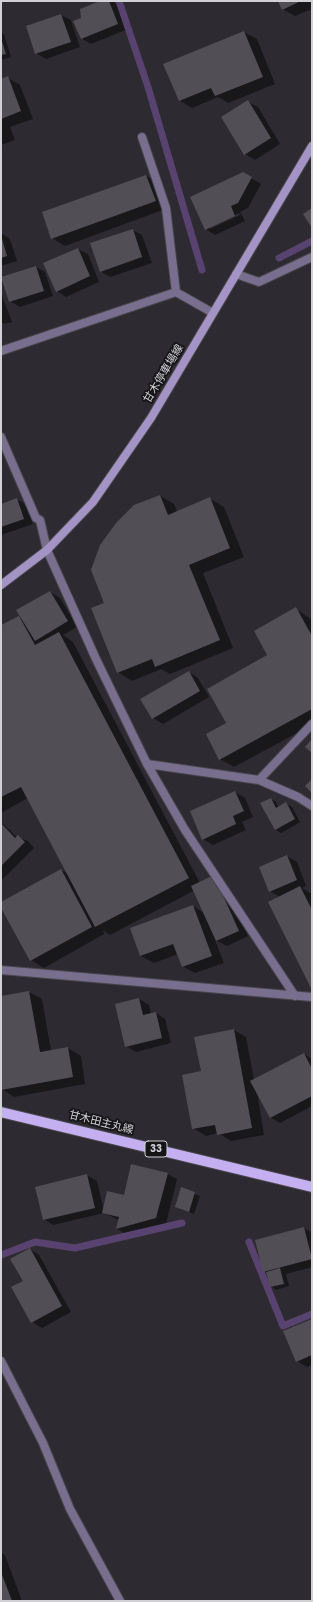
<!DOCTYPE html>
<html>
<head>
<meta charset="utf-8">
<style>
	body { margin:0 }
	#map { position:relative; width:313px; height:1602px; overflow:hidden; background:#2d2b31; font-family:Poppins,sans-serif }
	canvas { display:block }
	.frame { position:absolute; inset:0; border:2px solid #d2d1d5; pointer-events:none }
</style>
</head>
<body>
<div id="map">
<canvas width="313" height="1602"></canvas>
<div class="frame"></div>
</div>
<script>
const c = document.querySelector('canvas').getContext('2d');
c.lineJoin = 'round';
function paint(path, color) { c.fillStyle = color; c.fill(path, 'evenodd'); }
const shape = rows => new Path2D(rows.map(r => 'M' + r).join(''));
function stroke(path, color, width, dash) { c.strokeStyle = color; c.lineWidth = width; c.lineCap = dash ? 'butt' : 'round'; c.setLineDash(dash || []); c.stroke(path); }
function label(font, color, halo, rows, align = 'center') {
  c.font = font + ' Poppins,"Noto Sans JP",sans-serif'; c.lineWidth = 3.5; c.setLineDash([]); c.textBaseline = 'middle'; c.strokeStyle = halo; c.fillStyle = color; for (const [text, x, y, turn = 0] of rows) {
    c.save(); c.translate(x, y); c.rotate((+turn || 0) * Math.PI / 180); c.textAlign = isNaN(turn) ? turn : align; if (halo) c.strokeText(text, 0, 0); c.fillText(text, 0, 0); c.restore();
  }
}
const shadow = shape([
	[103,1,112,1,118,5,128,29,91,44,81,38,82,18],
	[279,1,312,1,312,9,295,16,282,9],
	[61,15,71,20,80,47,46,59,36,53],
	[1,32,4,34,11,57,1,60],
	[244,32,257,39,275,84,228,103,218,97,192,108,179,100],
	[8,78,20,85,33,119,10,127,15,140,1,145,1,80],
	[248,102,258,107,280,144,255,160,245,154],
	[243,173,261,184,248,208,240,212,245,221,215,235,206,229],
	[239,213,240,215,210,229,210,226],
	[146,176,159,183,168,208,65,246,52,238],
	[132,230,142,235,152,263,110,277,100,271],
	[1,233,10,239,17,261,1,266],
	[78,249,88,254,99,282,66,297,57,291],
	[36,267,45,272,53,296,20,307,10,301],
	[1,293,12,322,4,324,1,322],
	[160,496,174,504,177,512,210,499,224,507,244,557,203,573,233,648,170,674,161,669,132,681,118,672,105,604],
	[17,499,27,505,33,524,1,535,1,505],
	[50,592,60,598,77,627,63,635,73,642,200,883,223,882,248,936,227,946,215,940,224,963,195,973,182,966,178,954,154,963,141,956,193,906,204,913,195,890,110,935,103,930,104,934,44,968,31,960,1,905,1,903,61,870,69,874,28,798,1,813,1,627,19,617,22,619],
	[296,609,312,620,312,725,234,767,220,759,227,723],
	[189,672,198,678,209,697,163,724,153,718],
	[235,792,245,798,253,817,242,822,246,830,213,845,203,839],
	[271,799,276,802,279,808,286,804,292,807,300,822,281,833,276,830],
	[1,822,17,837,28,841,34,848,1,881],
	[287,856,297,862,306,886,302,888,312,894,312,988,280,897,270,891],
	[29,992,42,999,51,1051,68,1048,81,1056,85,1084,14,1097,2,1089,1,997],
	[139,999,149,1005,151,1014,156,1013,165,1019,171,1043,136,1052,126,1046],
	[234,1030,246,1037,254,1080,304,1054,312,1059,312,1106,280,1123,270,1117,257,1092,264,1135,231,1141,218,1133,206,1136,193,1128],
	[167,1174,177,1179,166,1224,126,1234,117,1229,119,1220,104,1213,53,1225,44,1219,87,1175,97,1181,104,1211,124,1196],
	[182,1189,200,1196,194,1214,176,1207],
	[304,1228,312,1233,312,1267,286,1274,289,1286,276,1290,271,1286,267,1274,264,1271],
	[30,1249,39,1255,71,1312,42,1328,32,1322,24,1281],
	[312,1320,312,1365,307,1367,297,1361],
	[1,1553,5,1555,22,1601,1,1601]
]);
const stream = shape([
	[119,1,148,87,202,270],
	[279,258,312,241],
	[249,1242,283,1326,312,1314],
	[1,1255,35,1242,75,1248,182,1223]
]);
const building = shape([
	[100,1,109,1,118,24,81,39,73,21,81,18,80,9],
	[278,1,301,1,282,10],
	[61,14,71,42,35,54,26,26],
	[244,31,263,77,215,96,211,88,179,101,163,64],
	[1,38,6,54,1,55],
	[8,76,21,111,1,119,1,79],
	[248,100,271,138,244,155,221,117],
	[243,172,252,177,238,203,231,206,235,216,205,230,190,197],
	[146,175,156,201,51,239,42,212],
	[312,208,312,228,303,214],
	[133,229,142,257,100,272,90,243],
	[1,235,7,256,1,258],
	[78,248,90,276,56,292,43,263],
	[36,266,44,291,9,302,1,277],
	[160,495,168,515,210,497,230,548,189,565,220,640,155,667,152,659,117,673,91,608,104,603,91,570,100,545,116,523,134,505],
	[17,498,24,519,1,527,1,504],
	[50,591,68,621,35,641,16,610],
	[296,607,312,636,312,709,219,760,206,734,226,723,207,689,267,655,254,631],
	[19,616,35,645,59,632,189,878,95,927,21,787,1,797,1,625],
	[189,671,200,691,152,719,140,699],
	[312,739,312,753,305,747],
	[312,779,312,793,305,786],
	[235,791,244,811,233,816,236,824,202,840,190,811],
	[271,798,276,808,286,802,295,819,275,830,260,803],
	[1,823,15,838,18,835,25,842,1,866],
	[287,855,297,880,269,892,259,867],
	[61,869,92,927,30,961,1,908,1,902],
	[214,875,239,931,216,941,191,886],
	[300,886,312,910,312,990,268,902],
	[193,905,212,956,182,967,173,944,140,956,130,928],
	[29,991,40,1052,68,1047,73,1077,1,1090,1,996],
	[139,998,143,1015,156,1012,162,1038,125,1047,115,1004],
	[234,1029,252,1128,217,1135,215,1125,192,1129,182,1075,201,1071,194,1037],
	[304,1053,312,1069,312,1096,270,1118,250,1081],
	[131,1164,168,1173,156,1218,116,1229,119,1217,102,1213,107,1191,124,1195],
	[87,1174,95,1208,43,1220,35,1187],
	[181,1187,195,1192,189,1212,175,1207],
	[304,1227,312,1259,263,1272,255,1240],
	[30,1248,62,1306,31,1323,11,1287,23,1281,10,1259],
	[280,1268,284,1284,270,1287,266,1272],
	[312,1319,312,1355,296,1362,283,1331],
	[1,1572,12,1601,1,1601]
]);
const minor = shape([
	[142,137,166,208,176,292,213,313],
	[236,274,259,282,312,257],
	[1,351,176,292],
	[1,437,36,518,40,520,47,550,96,659,147,764,185,830,295,996],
	[147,764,259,780,298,797,312,806],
	[259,780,312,724],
	[1,970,312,997],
	[1,1361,43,1443,70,1509,120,1601]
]);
const secondary = shape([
	[1,585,47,550,93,502,151,418,312,146]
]);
const primary = shape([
	[1,1112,312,1187]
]);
const shields = [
	[156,1149,22]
];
const shieldNames = [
	["33",156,1149]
];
const streetNames = [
	["甘木停車場線",164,374,-59],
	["甘木田主丸線",101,1123,14]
];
paint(shadow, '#0007');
stroke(stream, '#584370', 7);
paint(building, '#514f55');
stroke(minor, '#47464b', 10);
stroke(secondary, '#47464b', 10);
stroke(primary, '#47464b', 12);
stroke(minor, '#786f8e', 8);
stroke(secondary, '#a394c5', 8);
stroke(primary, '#c4b0f0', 10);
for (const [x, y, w] of shields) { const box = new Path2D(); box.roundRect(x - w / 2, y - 8, w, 16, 3); c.fillStyle = '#151417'; c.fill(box); stroke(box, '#d2d1d5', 1); }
label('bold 10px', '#d2d1d5', null, shieldNames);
label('11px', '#d2d1d5', '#151417', streetNames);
</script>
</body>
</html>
